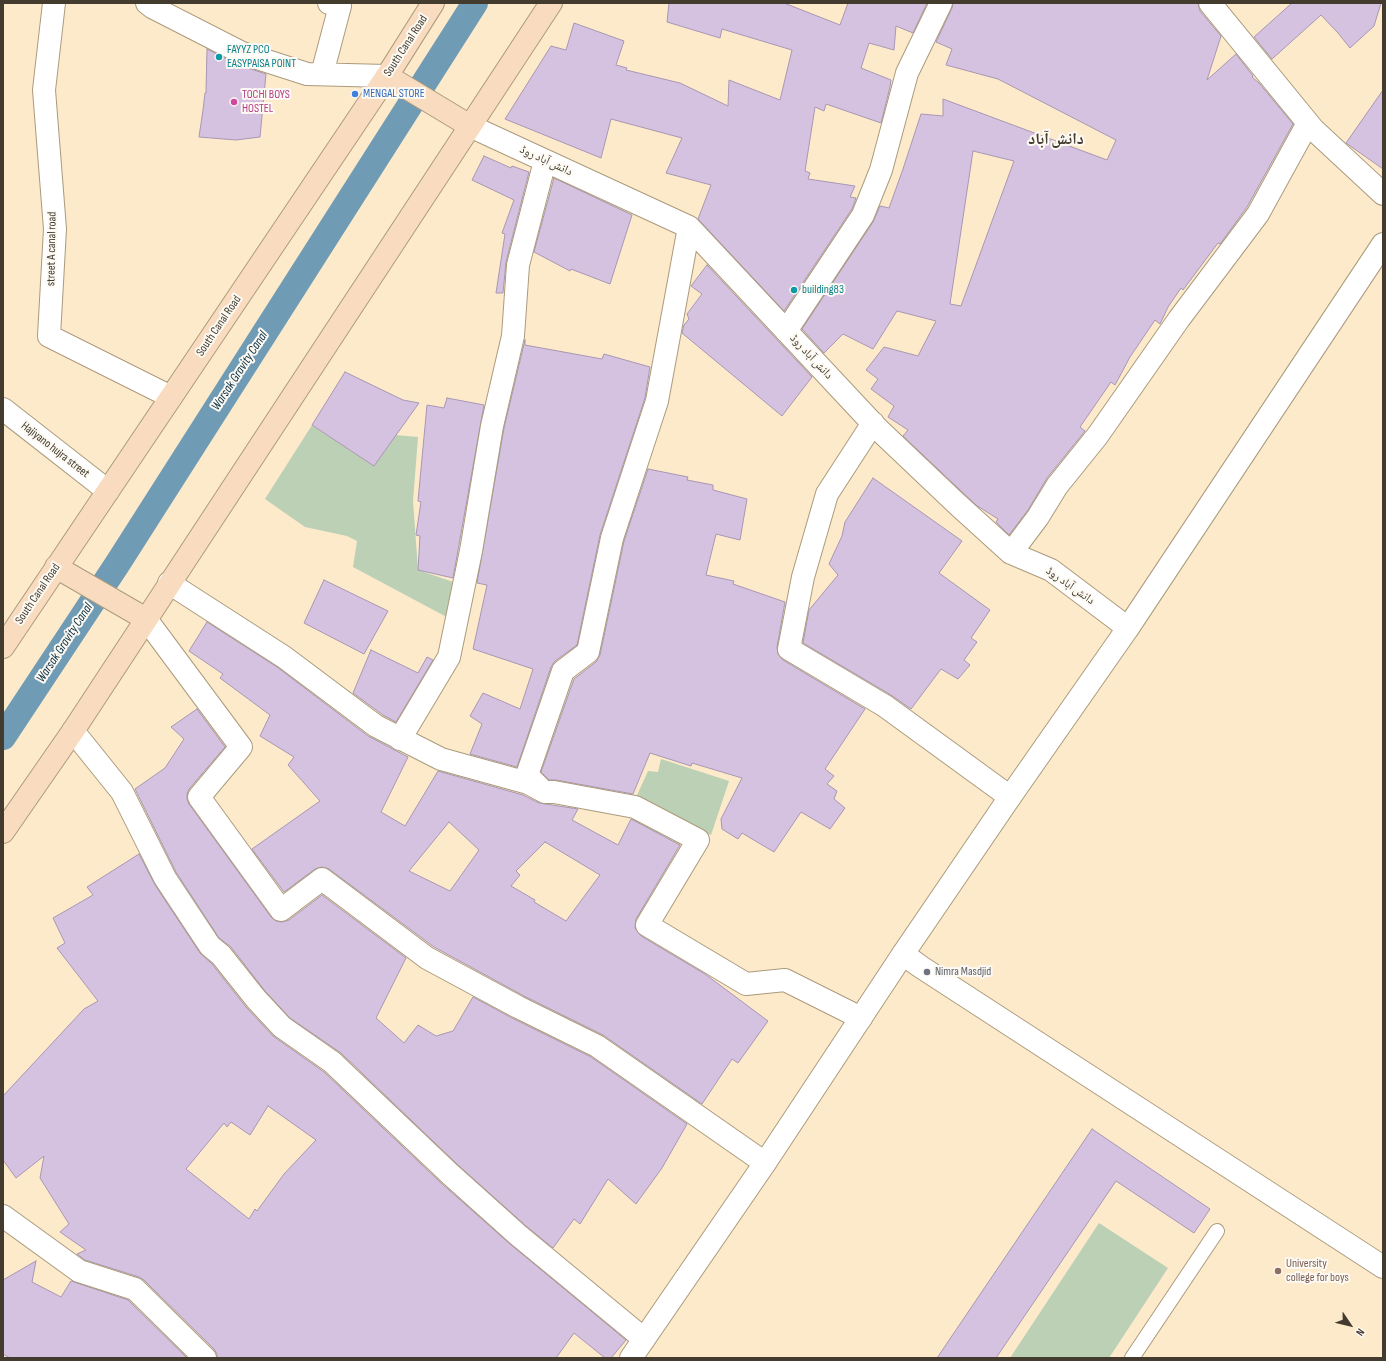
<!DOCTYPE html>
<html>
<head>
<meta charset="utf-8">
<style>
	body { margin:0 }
	#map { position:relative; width:1386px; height:1361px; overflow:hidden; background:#fceaca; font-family:"Sofia Sans Condensed",sans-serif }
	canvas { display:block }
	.frame { position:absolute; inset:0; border:4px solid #423b2e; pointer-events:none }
	.north { position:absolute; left:1330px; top:1305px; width:40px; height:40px; -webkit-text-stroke:3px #fdf9f3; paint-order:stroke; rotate:125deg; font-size:11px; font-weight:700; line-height:16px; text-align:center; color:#423b2e }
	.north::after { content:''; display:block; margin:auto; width:14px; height:18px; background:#423b2e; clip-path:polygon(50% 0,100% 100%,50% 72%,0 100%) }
</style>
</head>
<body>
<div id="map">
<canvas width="1386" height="1361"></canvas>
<div class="frame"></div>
<div class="north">N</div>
</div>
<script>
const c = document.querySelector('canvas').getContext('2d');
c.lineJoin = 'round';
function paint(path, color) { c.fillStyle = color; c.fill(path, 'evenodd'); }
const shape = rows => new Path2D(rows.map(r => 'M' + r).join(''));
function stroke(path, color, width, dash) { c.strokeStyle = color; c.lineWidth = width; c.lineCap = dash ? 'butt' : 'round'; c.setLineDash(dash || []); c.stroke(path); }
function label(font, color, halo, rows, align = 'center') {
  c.font = font + ' "Sofia Sans Condensed","Noto Naskh Arabic",sans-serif'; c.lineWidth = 4; c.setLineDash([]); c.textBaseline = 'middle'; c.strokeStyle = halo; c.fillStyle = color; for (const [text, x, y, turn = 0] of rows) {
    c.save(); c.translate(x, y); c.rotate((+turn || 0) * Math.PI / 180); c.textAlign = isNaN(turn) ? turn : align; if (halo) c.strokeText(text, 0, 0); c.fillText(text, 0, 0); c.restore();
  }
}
const green = shape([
	[312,425,374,466,395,435,418,437,413,501,418,570,468,587,456,622,353,567,357,541,347,536,305,527,265,499],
	[661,759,729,781,711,835,634,802,648,771,658,772],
	[1099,1223,1168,1268,1109,1358,1010,1358]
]);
const canal = shape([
	[3,737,118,563,475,3]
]);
const building = shape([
	[669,3,784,3,840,25,848,3,927,3,913,33,896,26,894,50,869,43,861,68,891,80,890,87,881,123,826,104,824,111,815,107,805,171,810,173,808,179,855,186,850,197,856,198,852,209,784,311,698,219,711,185,666,173,682,138,611,119,601,158,505,119,551,46,566,50,574,23,624,41,616,65,627,68,626,70,680,83,728,106,729,80,780,100,792,50,722,29,720,38,667,22,669,3],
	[953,3,1198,3,1200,11,1221,36,1207,80,1236,54,1253,76,1252,77,1259,83,1293,124,1247,207,1220,244,1218,243,1183,290,1181,288,1168,307,1160,324,1155,320,1130,357,1115,385,1111,382,1080,427,1085,431,1047,478,1028,510,1009,535,996,522,998,519,976,505,903,436,908,430,888,417,894,406,871,389,878,379,866,370,884,347,918,356,936,321,897,311,873,349,843,334,824,353,802,329,873,222,880,206,889,208,903,169,921,114,943,116,943,99,1107,160,1116,140,998,79,946,65,952,49,936,42,952,8,953,3],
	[973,151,1014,161,961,306,950,304,973,151],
	[1292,3,1381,3,1374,26,1350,48,1338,33,1321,15,1272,59,1254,37,1292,3],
	[207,49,236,64,266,74,260,137,236,140,199,137,203,110,205,93,206,93,207,49],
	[1383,90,1383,169,1346,143,1383,90],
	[484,156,511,168,512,166,529,172,506,262,503,293,496,293,505,234,502,233,514,200,472,180,484,156],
	[554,178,632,215,610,284,571,269,570,271,534,252,554,178],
	[707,265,812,377,782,416,682,333,684,325,689,319,687,314,702,294,691,286,707,265],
	[525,340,525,345,602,359,604,354,650,367,645,398,600,535,577,645,555,661,551,667,517,767,470,754,482,724,470,716,483,693,520,709,533,669,473,649,487,585,477,583,504,428,525,340],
	[345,372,403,400,419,403,374,466,312,425,345,372],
	[447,398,484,405,453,578,418,570,420,536,416,535,421,502,418,501,427,405,444,408,447,398],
	[648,469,688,477,687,480,713,485,713,490,747,499,740,540,716,534,706,575,734,581,733,584,785,602,777,647,778,654,783,660,865,709,825,769,834,776,827,784,837,791,834,799,845,808,830,829,801,812,774,852,742,833,738,839,722,829,721,819,742,778,692,763,691,766,650,753,633,794,556,780,549,780,541,772,574,679,596,662,600,655,624,541,648,469],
	[873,478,962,541,939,573,990,610,971,638,977,642,964,660,970,665,958,679,941,669,911,709,891,695,803,643,809,610,838,575,829,564,842,536,845,522,873,478],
	[324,580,388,611,364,654,304,623,324,580],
	[207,622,277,667,368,736,408,757,381,812,405,826,438,771,523,795,539,803,578,809,572,820,618,845,631,819,680,845,636,919,635,928,641,936,705,974,768,1021,738,1063,732,1059,702,1104,603,1035,524,996,434,947,329,869,322,867,315,869,284,892,252,849,320,801,288,765,294,757,260,736,270,715,220,678,223,674,189,651,207,622],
	[449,822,479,850,450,891,409,871,449,822],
	[545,842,600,875,566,921,534,902,535,900,511,886,520,875,516,871,545,842],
	[371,650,418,673,427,657,433,660,396,722,383,715,353,693,371,650],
	[197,709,225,747,189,789,187,794,187,799,189,804,271,917,276,921,282,922,289,920,322,895,406,958,376,1018,404,1043,418,1025,436,1036,453,1031,473,997,512,1018,591,1057,687,1124,662,1168,636,1204,608,1179,580,1224,574,1219,553,1248,526,1226,458,1165,341,1053,290,1018,265,991,231,947,219,938,176,872,135,789,165,768,184,739,171,727,197,709],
	[139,854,155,885,200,953,212,964,246,1007,273,1036,324,1072,441,1183,510,1244,626,1340,611,1358,605,1358,574,1333,556,1358,217,1358,217,1354,214,1349,144,1280,139,1277,85,1260,77,1254,86,1250,60,1232,69,1224,40,1178,44,1156,16,1178,3,1160,3,1096,84,1009,98,1001,57,948,65,943,53,918,93,895,87,887,139,854],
	[268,1106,316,1140,284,1174,257,1211,255,1209,249,1219,186,1169,224,1123,227,1127,231,1122,250,1135,268,1106],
	[1092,1129,1210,1209,1194,1233,1116,1181,996,1358,937,1358,1092,1129],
	[36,1261,32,1282,61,1297,71,1281,128,1300,187,1358,10,1358,3,1354,3,1280,36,1261]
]);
const service = shape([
	[1132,1358,1217,1231]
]);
const minor = shape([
	[54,3,44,90,55,229,49,336,171,397],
	[147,3,152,7,242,53,307,74,387,76],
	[1210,3,1313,129,1383,194],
	[322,74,340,6,329,3],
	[470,126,689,227,878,429,957,504,1011,553,1051,570,1128,628],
	[786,331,863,215,881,170,907,73,941,3],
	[3,409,108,491],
	[873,423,827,494,803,577,789,649,885,706,1010,797],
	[1011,553,1038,517,1057,486,1098,435,1179,319,1258,214,1308,123],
	[169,583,284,657,376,726,441,759,528,783,545,792,554,792,635,807,698,840,647,925,746,984,785,980,861,1018],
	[146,619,241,747,199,797,281,910,322,879,427,958,518,1007,597,1046,765,1163],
	[73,731,122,792,165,878,210,946,221,955,256,999,282,1027,332,1062,450,1174,518,1235,644,1339],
	[400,739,449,657,471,551,492,426,513,336,518,265,545,161],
	[543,791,527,775,563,671,588,652,612,538,657,401,689,227],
	[903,954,921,967,1383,1267],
	[3,1216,79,1271,135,1289,205,1358]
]);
const tertiary = shape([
	[631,1358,765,1163,903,954,1010,797,1128,628,1383,244]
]);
const secondary = shape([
	[387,76,470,126],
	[56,567,146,619],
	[3,647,387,76,433,3],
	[3,832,73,731,551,3]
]);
const markers = [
	[219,57,4,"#0f9aa8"],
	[355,94,4,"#3f7fe0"],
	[234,102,4,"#d1479c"],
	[794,290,4,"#0f9aa8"],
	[927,972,4,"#6b7280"],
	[1278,1271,4,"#8d6e63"]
];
const streetNames = [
	["South Canal Road",406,46,-57],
	["دانش آباد روڈ",546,161,25],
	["street A canal road",52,249,-89],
	["South Canal Road",219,326,-56],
	["دانش آباد روڈ",811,357,47],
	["Hajiyano hujra street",55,450,38],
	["دانش آباد روڈ",1070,586,35],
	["South Canal Road",38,594,-56]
];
const cultureNames = [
	["FAYYZ PCO",227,50],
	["EASYPAISA POINT",227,64],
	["building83",802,290]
];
const shopNames = [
	["MENGAL STORE",363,94]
];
const hotelNames = [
	["TOCHI BOYS",242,95],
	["HOSTEL",242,109]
];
const worshipNames = [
	["Nimra Masdjid",935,972]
];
const educationNames = [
	["University",1286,1264],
	["college for boys",1286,1278]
];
const waterNames = [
	["Warsak Gravity Canal",240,371,-57],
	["Warsak Gravity Canal",65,643,-57]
];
const districtNames = [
	["دانش آباد",1056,140]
];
paint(green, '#bbd0b5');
stroke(canal, '#6f9bb5', 26);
paint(building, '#d5c2e0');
stroke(building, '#a896b3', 1);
stroke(service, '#ab9b7d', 16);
stroke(minor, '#ab9b7d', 24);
stroke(tertiary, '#ab9b7d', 24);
stroke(secondary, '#ab9b7d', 24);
stroke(service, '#fff', 14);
stroke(minor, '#fff', 22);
stroke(tertiary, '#fff', 22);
stroke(secondary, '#f9dcbf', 22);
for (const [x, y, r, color] of markers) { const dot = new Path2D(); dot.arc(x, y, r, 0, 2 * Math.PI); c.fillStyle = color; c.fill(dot); stroke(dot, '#fdf9f3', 1.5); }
label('12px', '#423b2e', '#fdf9f3', streetNames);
label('12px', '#0d838f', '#fdf9f3', cultureNames, 'left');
label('12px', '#366cbe', '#fdf9f3', shopNames, 'left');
label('12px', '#b23c85', '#fdf9f3', hotelNames, 'left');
label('12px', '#5b616d', '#fdf9f3', worshipNames, 'left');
label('12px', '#785e54', '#fdf9f3', educationNames, 'left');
label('italic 13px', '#062e41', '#fdf9f3', waterNames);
label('bold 16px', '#423b2e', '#fdf9f3', districtNames);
</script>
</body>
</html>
